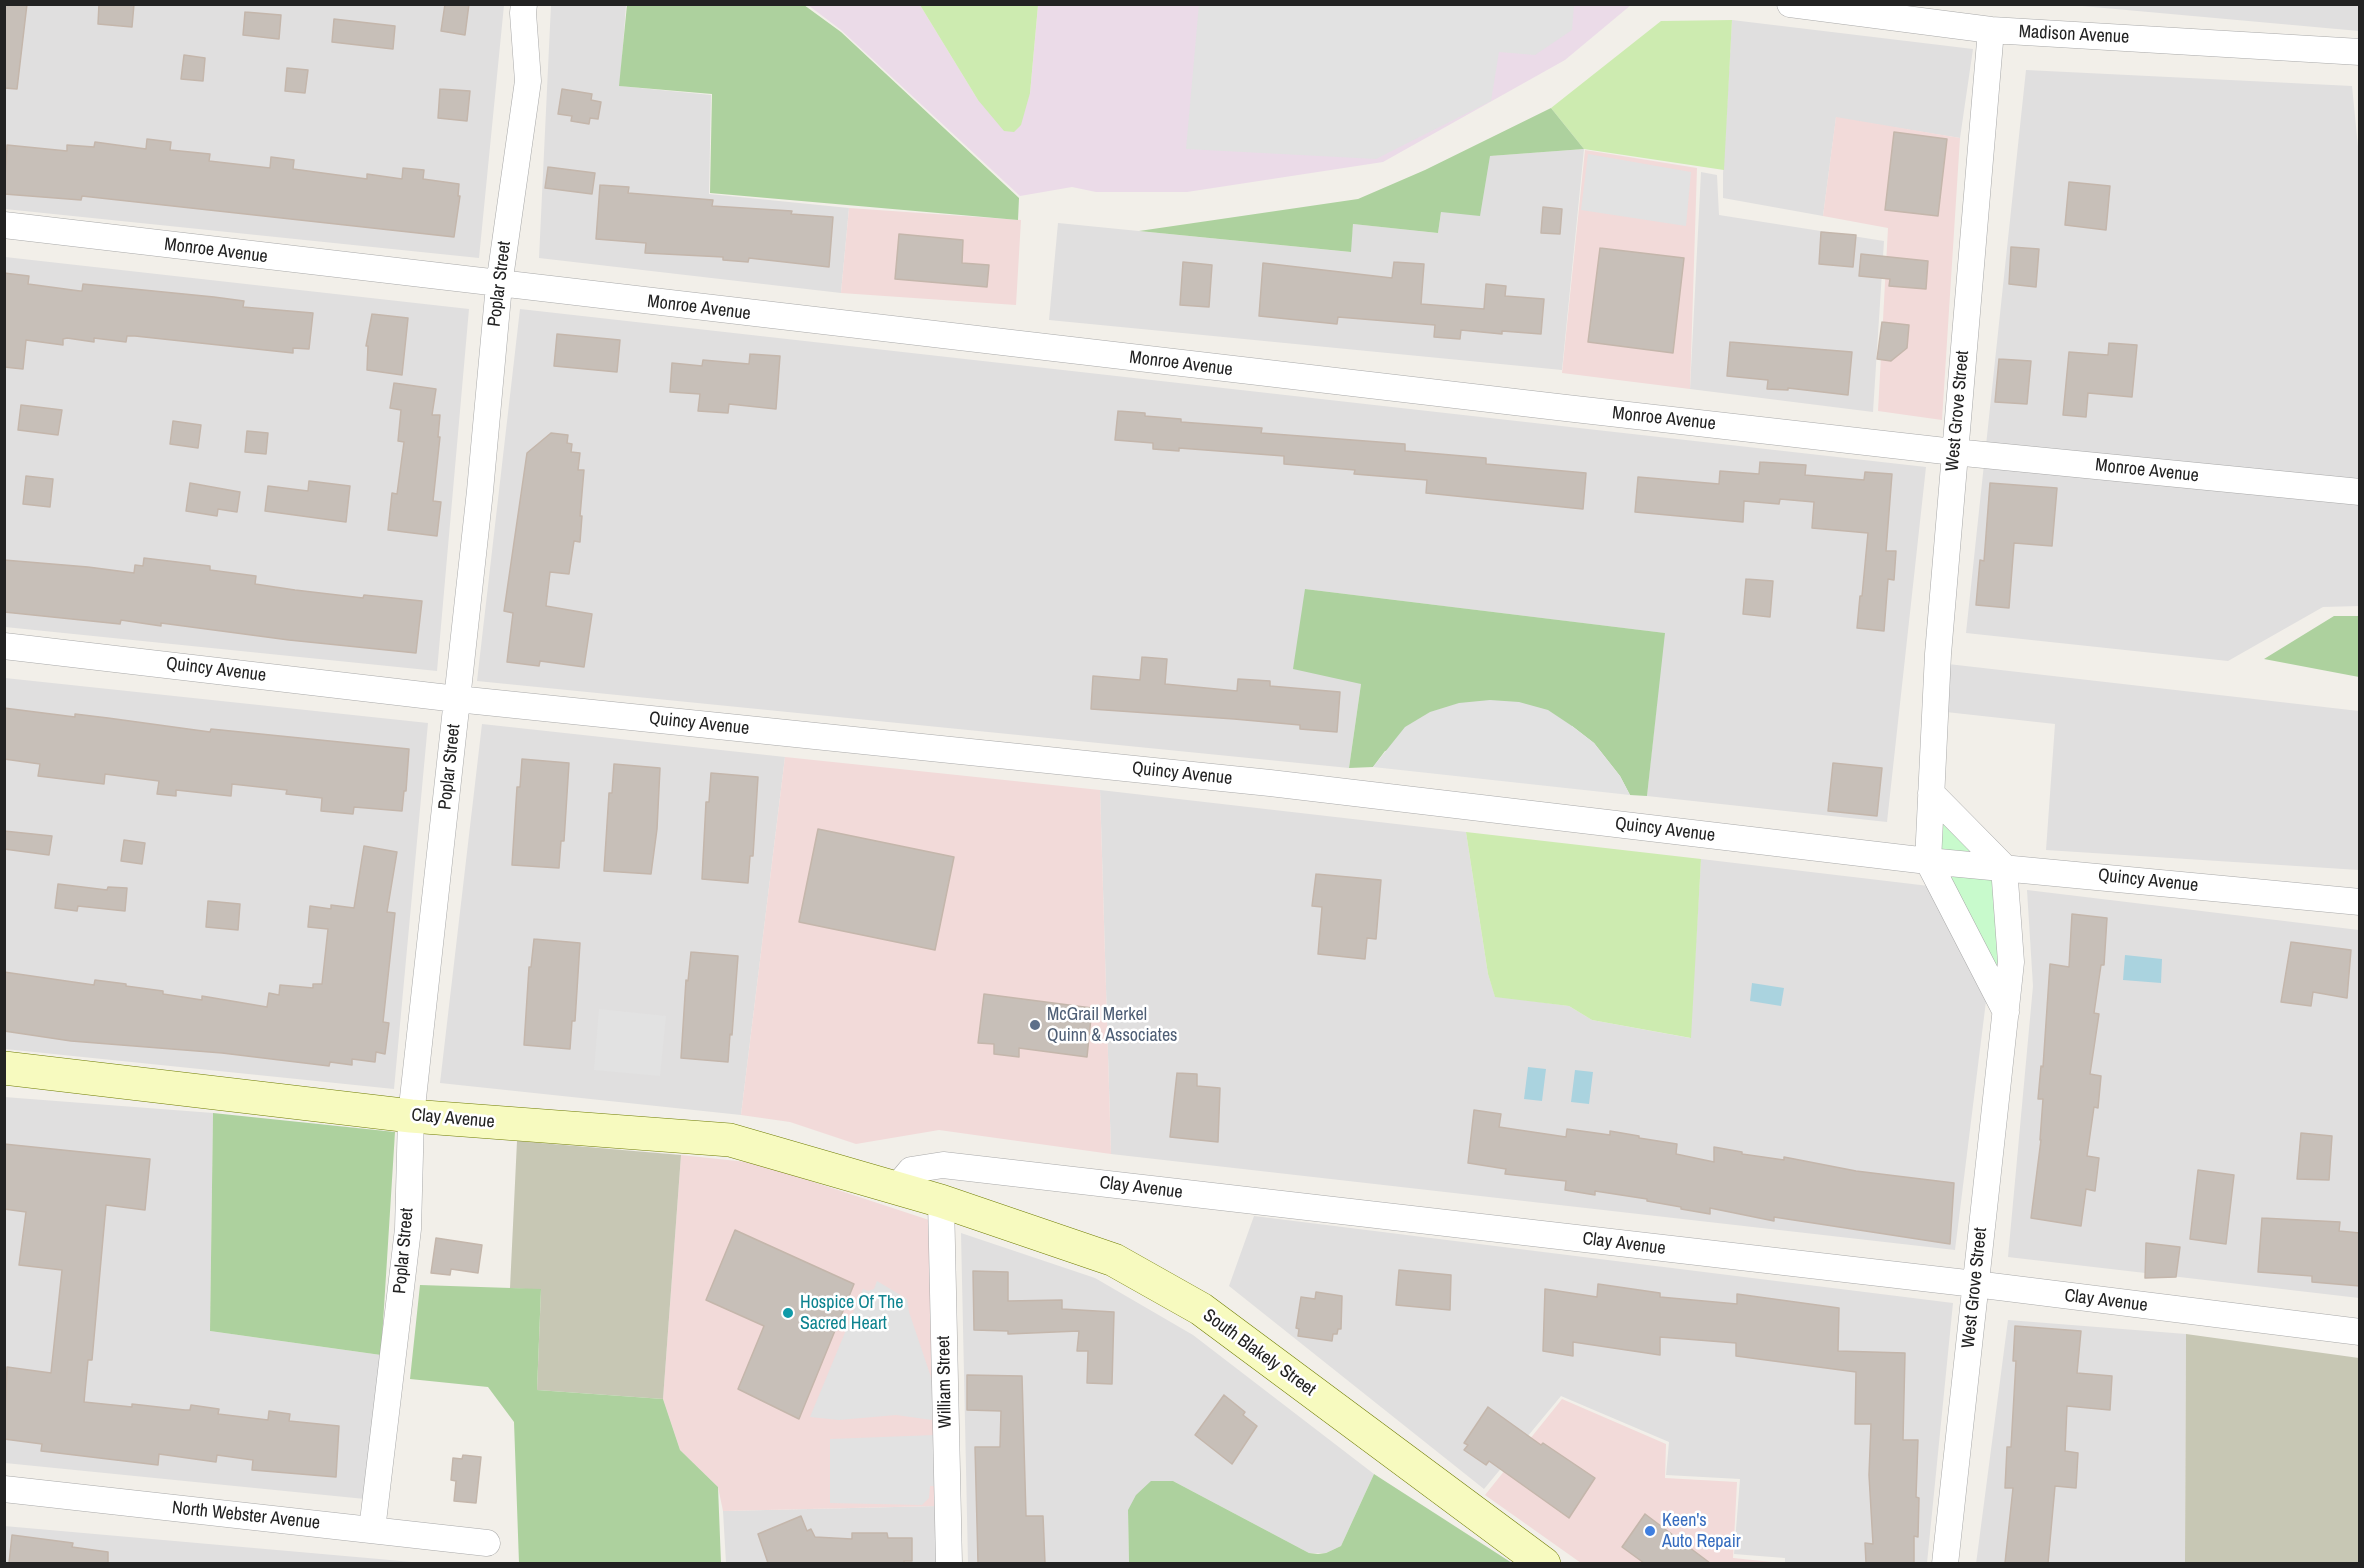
<!DOCTYPE html>
<html>
<head>
<meta charset="utf-8">
<style>
	body { margin:0 }
	#map { position:relative; width:2364px; height:1568px; overflow:hidden; background:#f2efe9; font-family:"Archivo Narrow",sans-serif }
	canvas { display:block }
	.frame { position:absolute; inset:0; border:6px solid #222; pointer-events:none }
</style>
</head>
<body>
<div id="map">
<canvas width="2364" height="1568"></canvas>
<div class="frame"></div>
</div>
<script>
const c = document.querySelector('canvas').getContext('2d');
c.lineJoin = 'round';
function paint(path, color) { c.fillStyle = color; c.fill(path, 'evenodd'); }
const shape = rows => new Path2D(rows.map(r => 'M' + r).join(''));
function stroke(path, color, width, dash) { c.strokeStyle = color; c.lineWidth = width; c.lineCap = dash ? 'butt' : 'round'; c.setLineDash(dash || []); c.stroke(path); }
function label(font, color, halo, rows, align = 'center') {
  c.font = font + ' "Archivo Narrow",sans-serif'; c.lineWidth = 5; c.setLineDash([]); c.textBaseline = 'middle'; c.strokeStyle = halo; c.fillStyle = color; for (const [text, x, y, turn = 0] of rows) {
    c.save(); c.translate(x, y); c.rotate((+turn || 0) * Math.PI / 180); c.textAlign = isNaN(turn) ? turn : align; if (halo) c.strokeText(text, 0, 0); c.fillText(text, 0, 0); c.restore();
  }
}
const residential = shape([
	[5,5,504,5,479,258,5,209],
	[551,5,626,5,620,86,711,95,709,194,849,208,841,293,539,258],
	[2071,5,2359,5,2359,31],
	[1732,20,1973,49,1960,138,1836,118,1823,216,1723,198,1723,174],
	[2026,70,2352,86,2360,167,2359,606,2323,607,2228,661,1966,633],
	[1584,149,1562,370,1049,320,1058,223,1350,252,1353,224,1438,233,1441,212,1489,156],
	[1701,172,1717,175,1719,215,1884,241,1873,412,1690,389],
	[5,257,469,309,437,671,5,627],
	[520,309,1926,467,1887,822,1647,796,1664,633,1305,589,1361,684,1349,768,477,681],
	[1948,664,2359,711,2359,870,2046,850,2055,724,1946,712],
	[5,678,428,723,394,1089,5,1049],
	[482,724,785,757,741,1115,440,1083],
	[1100,790,1466,832,1488,974,1495,996,1569,1006,1592,1020,1690,1038,1701,859,1929,886,1986,1001,1955,1250,1111,1154],
	[2027,890,2359,930,2359,1298,2008,1257,2033,986],
	[4,1097,213,1113,210,1331,381,1355,365,1499,5,1463],
	[1254,1216,1953,1303,1927,1563,1785,1564,1785,1558,1734,1554,1740,1479,1666,1475,1669,1442,1561,1396,1484,1489,1229,1286],
	[961,1233,1095,1278,1193,1335,1374,1474,1341,1546,1326,1553,1309,1553,1173,1481,1128,1510,1129,1563,968,1563],
	[2008,1320,2186,1334,2185,1562,2197,1563,1976,1564],
	[937,1506,938,1563,726,1563,723,1511],
	[4,1526,379,1559,422,1563,5,1563]
]);
const commercial = shape([
	[1836,117,1960,138,1942,420,1878,411,1888,228,1823,216],
	[1585,150,1697,168,1690,389,1562,373],
	[849,208,1021,220,1016,305,841,293],
	[785,757,1100,790,1111,1154,939,1130,856,1144,790,1122,741,1115],
	[681,1155,756,1163,932,1221,937,1506,723,1511,718,1487,680,1450,663,1399],
	[1562,1399,1666,1444,1665,1478,1737,1482,1733,1558,1782,1563,1581,1563,1485,1495]
]);
const industrial = shape([
	[808,5,920,5,978,100,1030,93,1038,5,1631,5,1565,60,1383,162,1187,192,1096,192,1072,187,1020,196,841,30]
]);
const construction = shape([
	[517,1141,681,1155,663,1399,537,1390,541,1290,510,1288],
	[2186,1334,2359,1358,2359,1563,2185,1562]
]);
const grass = shape([
	[920,5,1038,5,1030,93,1021,125,1014,132,1004,131,978,100],
	[1732,20,1724,170,1584,149,1551,108,1661,21],
	[1466,832,1701,859,1691,1038,1592,1020,1569,1006,1495,997,1488,974]
]);
const forest = shape([
	[627,5,804,5,841,32,1019,198,1018,220,710,193,712,94,619,86],
	[1551,108,1584,149,1490,156,1480,216,1441,212,1438,233,1353,224,1351,252,1139,231,1358,199,1425,170],
	[1305,589,1665,633,1647,796,1630,795,1620,776,1594,743,1572,726,1385,751,1373,767,1349,768,1361,684,1293,669],
	[2334,616,2359,616,2359,677,2264,659],
	[213,1113,395,1132,381,1355,210,1331],
	[420,1285,541,1289,537,1390,663,1399,680,1450,718,1487,721,1563,519,1563,514,1422,488,1387,410,1379],
	[1374,1474,1512,1563,1129,1563,1128,1510,1136,1495,1151,1481,1173,1481,1309,1553,1318,1554,1326,1553,1341,1546]
]);
const park = shape([
	[1931,793,2004,867,2006,1012,1928,861]
]);
const parking = shape([
	[1199,4,1574,4,1574,5,1572,30,1535,55,1499,52,1491,101,1376,159,1186,149],
	[1588,154,1691,172,1686,226,1581,210],
	[1490,700,1519,702,1548,710,1572,726,1594,743,1620,776,1630,795,1373,767,1405,727,1430,712,1459,703],
	[599,1009,666,1016,660,1076,594,1070],
	[877,1281,907,1299,909,1312,934,1386,932,1420,896,1415,839,1420,810,1417,863,1289,868,1291,874,1289],
	[935,1435,936,1486,930,1486,929,1498,922,1505,830,1503,830,1439]
]);
const water = shape([
	[2125,955,2162,959,2161,983,2123,980],
	[1752,983,1784,988,1781,1006,1750,1001],
	[1528,1067,1546,1069,1542,1101,1524,1099],
	[1575,1070,1593,1072,1589,1104,1571,1102]
]);
const building = shape([
	[4,4,27,4,17,89,4,88,4,4],
	[99,4,134,4,132,27,98,24,99,4],
	[445,4,469,4,465,35,441,31,445,4],
	[245,12,281,15,279,39,243,35,245,12],
	[334,19,395,26,393,49,332,42,334,19],
	[184,55,205,58,203,81,181,79,184,55],
	[287,68,308,70,305,93,285,91,287,68],
	[440,89,470,91,467,121,438,118,440,89],
	[562,89,592,94,591,100,601,102,598,119,590,118,589,124,571,121,572,116,558,114,562,89],
	[1894,132,1947,139,1938,216,1885,210,1894,132],
	[147,139,171,142,170,150,210,154,209,161,270,168,271,157,294,160,293,169,367,179,367,174,402,179,403,168,424,170,423,179,459,184,458,196,460,196,454,237,82,196,81,200,4,194,7,145,67,151,67,145,94,147,95,142,146,149,147,139],
	[548,167,595,173,592,194,545,188,548,167],
	[2069,182,2110,186,2106,230,2065,225,2069,182],
	[600,185,629,187,628,193,713,200,712,206,792,211,791,214,833,217,829,267,749,258,748,262,723,260,723,257,645,253,646,243,596,239,600,185],
	[1543,207,1562,209,1560,234,1541,233,1543,207],
	[1821,232,1856,235,1853,267,1819,264,1821,232],
	[899,234,963,240,962,263,989,265,987,287,895,279,899,234],
	[2011,247,2039,249,2036,287,2009,284,2011,247],
	[1600,248,1684,258,1673,353,1588,342,1600,248],
	[1861,254,1928,261,1926,289,1889,286,1890,279,1859,276,1861,254],
	[1183,262,1212,265,1209,307,1180,305,1183,262],
	[1394,262,1424,264,1421,304,1484,309,1486,284,1506,286,1505,296,1544,299,1541,334,1502,331,1502,334,1461,330,1460,339,1434,337,1435,325,1338,317,1337,324,1259,316,1263,263,1392,278,1394,262],
	[4,273,29,276,28,284,80,291,82,291,83,284,214,297,244,301,243,307,313,313,309,349,293,348,293,353,135,336,127,336,126,342,94,338,94,342,67,338,63,339,63,345,26,340,23,369,4,367,4,273],
	[372,314,408,318,402,375,367,370,368,346,366,346,372,314],
	[1882,322,1909,325,1907,348,1891,361,1877,359,1882,322],
	[557,334,620,340,617,372,554,366,557,334],
	[1730,342,1852,352,1848,395,1788,388,1788,390,1767,389,1768,380,1727,376,1730,342],
	[2109,343,2137,345,2132,397,2088,393,2086,417,2063,415,2069,352,2108,355,2109,343],
	[750,354,780,356,776,409,729,404,728,413,698,411,700,394,670,392,672,363,702,366,703,360,749,364,750,354],
	[1999,359,2031,361,2027,404,1995,402,1999,359],
	[394,383,436,389,432,415,440,415,438,437,440,437,433,501,441,502,437,536,388,530,392,493,397,494,404,442,398,441,401,410,390,408,394,383],
	[21,405,62,410,58,435,18,430,21,405],
	[1118,411,1145,413,1145,416,1181,419,1181,422,1262,428,1261,433,1405,444,1405,451,1486,458,1486,464,1586,473,1583,509,1426,493,1427,480,1354,474,1355,470,1284,464,1284,456,1179,448,1179,451,1153,449,1153,443,1115,440,1118,411],
	[173,421,201,425,198,448,170,444,173,421],
	[247,431,268,433,266,454,245,452,247,431],
	[551,433,568,435,567,443,572,444,571,452,580,453,578,470,584,470,580,516,582,516,580,542,574,541,569,574,550,572,546,606,592,614,584,667,540,661,539,666,507,662,513,613,504,611,527,453,551,433],
	[1760,462,1806,465,1805,475,1864,480,1865,472,1892,474,1886,551,1896,551,1894,580,1888,579,1884,631,1857,628,1860,596,1862,596,1868,533,1812,528,1814,502,1780,499,1779,504,1744,501,1743,522,1635,512,1638,477,1719,484,1720,471,1759,474,1760,462],
	[26,476,53,479,50,507,23,504,26,476],
	[309,481,350,486,346,522,265,511,268,486,308,491,309,481],
	[190,483,240,492,237,512,218,509,217,516,186,511,190,483],
	[1990,483,2057,488,2052,546,2014,543,2009,608,1976,605,1980,560,1984,561,1990,483],
	[144,558,210,566,210,570,256,576,255,584,295,590,363,598,364,595,422,601,416,653,289,640,161,623,161,626,121,620,120,624,4,612,4,560,88,567,134,573,135,565,143,566,144,558],
	[1746,579,1773,581,1770,617,1743,614,1746,579],
	[1142,657,1167,659,1165,684,1237,691,1238,679,1270,681,1270,686,1340,692,1337,732,1300,729,1300,725,1234,719,1091,709,1093,676,1140,680,1142,657],
	[4,708,75,717,75,714,108,718,210,732,211,729,409,749,406,791,404,791,402,811,354,807,353,814,321,811,322,798,286,794,287,790,232,784,231,796,176,790,176,796,157,794,159,781,105,774,104,784,38,776,40,764,4,759,4,708],
	[522,759,569,763,564,841,561,841,559,868,512,865,517,787,520,787,522,759],
	[1833,763,1882,768,1877,816,1828,811,1833,763],
	[614,764,660,768,657,829,651,874,604,871,609,793,612,793,614,764],
	[711,773,758,777,753,856,750,856,748,883,702,879,706,802,709,802,711,773],
	[818,829,954,857,935,950,799,922,818,829],
	[4,831,52,836,49,855,4,849,4,831],
	[124,840,145,843,142,864,121,861,124,840],
	[364,846,397,852,387,912,395,913,383,1022,389,1023,385,1054,376,1052,375,1062,352,1059,352,1065,330,1062,329,1066,222,1053,71,1041,4,1031,4,972,94,985,95,980,126,984,126,986,163,991,163,994,202,1000,202,996,267,1007,269,993,279,995,280,985,313,988,313,984,322,984,328,929,308,927,310,906,331,909,331,905,354,908,364,846],
	[1316,874,1381,880,1376,939,1367,938,1365,959,1318,954,1322,907,1312,906,1316,874],
	[58,884,107,890,108,887,127,888,125,911,78,906,77,911,55,908,58,884],
	[208,901,240,904,238,930,206,927,208,901],
	[2072,914,2107,918,2104,965,2101,965,2094,1013,2099,1014,2090,1074,2101,1076,2098,1108,2094,1107,2087,1156,2099,1158,2095,1191,2086,1189,2081,1226,2031,1218,2041,1140,2040,1140,2043,1099,2038,1099,2041,1066,2043,1067,2050,964,2069,967,2072,914],
	[534,939,580,943,575,1021,572,1021,570,1049,524,1045,529,967,531,967,534,939],
	[2291,942,2351,950,2347,998,2313,992,2311,1006,2281,1002,2291,942],
	[691,952,738,956,732,1035,730,1034,728,1062,681,1058,686,980,688,981,691,952],
	[984,994,1092,1008,1087,1057,1019,1048,1019,1057,994,1054,994,1044,978,1043,984,994],
	[1177,1073,1197,1074,1197,1086,1220,1088,1218,1142,1170,1137,1177,1073],
	[1474,1110,1501,1114,1499,1127,1566,1137,1567,1129,1610,1135,1610,1131,1639,1136,1639,1138,1677,1144,1676,1154,1714,1162,1714,1147,1742,1152,1742,1154,1784,1160,1784,1157,1856,1171,1954,1183,1950,1244,1774,1217,1774,1221,1710,1208,1710,1214,1681,1209,1681,1207,1647,1201,1647,1199,1595,1191,1595,1195,1565,1190,1566,1181,1505,1174,1506,1169,1468,1163,1474,1110],
	[2301,1133,2332,1136,2329,1180,2297,1179,2301,1133],
	[4,1144,150,1159,145,1210,106,1205,92,1360,88,1360,84,1402,132,1407,132,1404,185,1410,190,1410,191,1405,219,1409,218,1414,268,1420,269,1411,290,1414,289,1421,339,1426,336,1477,252,1470,253,1460,217,1455,216,1462,159,1454,158,1465,41,1451,42,1444,4,1439,7,1367,51,1373,62,1270,19,1265,26,1212,4,1209,4,1144],
	[2198,1170,2234,1175,2226,1244,2190,1239,2198,1170],
	[2262,1218,2340,1222,2339,1231,2360,1233,2360,1286,2312,1282,2312,1276,2258,1272,2262,1218],
	[735,1230,854,1284,799,1419,738,1389,764,1326,706,1300,735,1230],
	[436,1238,482,1245,478,1273,451,1269,450,1275,431,1273,436,1238],
	[2146,1243,2180,1247,2176,1277,2145,1278,2146,1243],
	[1399,1270,1451,1275,1450,1310,1396,1305,1399,1270],
	[973,1271,1008,1272,1008,1301,1062,1300,1062,1309,1114,1312,1112,1384,1087,1383,1088,1351,1077,1351,1079,1331,1008,1334,1008,1331,974,1330,973,1271],
	[1598,1284,1660,1293,1660,1297,1737,1304,1737,1294,1839,1308,1838,1351,1905,1353,1903,1440,1918,1440,1916,1497,1919,1498,1918,1537,1914,1536,1914,1563,1866,1563,1865,1543,1873,1544,1869,1475,1871,1424,1855,1424,1856,1372,1736,1356,1736,1343,1660,1337,1660,1355,1573,1342,1573,1356,1543,1351,1545,1289,1597,1297,1598,1284],
	[1316,1292,1342,1296,1341,1329,1338,1329,1337,1334,1333,1334,1332,1341,1298,1336,1299,1329,1296,1328,1301,1297,1315,1299,1316,1292],
	[2015,1326,2081,1331,2077,1373,2112,1376,2110,1410,2067,1406,2065,1451,2078,1453,2076,1488,2055,1486,2048,1563,2005,1563,2013,1488,2005,1488,2007,1447,2011,1447,2016,1361,2013,1361,2015,1326],
	[967,1375,1022,1376,1026,1516,1043,1516,1045,1563,978,1563,975,1447,1000,1447,1001,1411,967,1410,967,1375],
	[1224,1395,1245,1412,1243,1415,1257,1426,1232,1464,1195,1435,1224,1395],
	[1488,1407,1541,1445,1543,1443,1595,1478,1569,1518,1489,1461,1486,1465,1464,1450,1468,1445,1464,1443,1488,1407],
	[463,1455,481,1457,476,1503,454,1501,456,1481,451,1480,453,1458,462,1459,463,1455],
	[1645,1514,1710,1563,1644,1563,1622,1547,1645,1514],
	[801,1516,807,1531,811,1529,815,1537,852,1539,852,1533,887,1533,888,1538,912,1538,912,1561,904,1561,904,1563,768,1563,758,1534,801,1516],
	[12,1535,73,1543,72,1547,108,1552,108,1563,9,1563,12,1535]
]);
const street = shape([
	[1790,4,1991,30,2360,52],
	[1991,30,1938,654,1928,861,2006,1012],
	[4,225,1566,408,1954,452,2360,492],
	[4,646,457,699,1270,783,1928,861,2360,902],
	[1931,793,2004,867,2011,962,1945,1564],
	[896,1188,911,1170,943,1165,1975,1284,2360,1332],
	[941,1201,949,1564],
	[4,1489,487,1543],
	[372,1530,408,1229,411,1116,480,491,499,285,528,81,523,13,524,4]
]);
const secondary = shape([
	[4,1068,411,1116,730,1140,941,1201,1114,1260,1201,1309,1544,1564]
]);
const markers = [
	[1035,1025,6,"#5c6f8a"],
	[788,1313,6,"#0f9aa8"],
	[1650,1531,6,"#3f7fe0"]
];
const streetNames = [
	["Madison Avenue",2074,35,3],
	["Monroe Avenue",216,251,7],
	["Poplar Street",500,284,-83],
	["Monroe Avenue",699,308,7],
	["Monroe Avenue",1181,364,7],
	["West Grove Street",1958,411,-85],
	["Monroe Avenue",1664,419,6],
	["Monroe Avenue",2147,471,6],
	["Quincy Avenue",216,670,7],
	["Quincy Avenue",699,724,6],
	["Poplar Street",450,767,-84],
	["Quincy Avenue",1182,774,6],
	["Quincy Avenue",1665,830,7],
	["Quincy Avenue",2148,881,6],
	["Clay Avenue",453,1119,5],
	["Clay Avenue",1141,1188,7],
	["Clay Avenue",1624,1244,7],
	["Poplar Street",404,1251,-85],
	["West Grove Street",1975,1288,-84],
	["Clay Avenue",2106,1301,7],
	["South Blakely Street",1259,1353,36],
	["William Street",945,1382,-91],
	["North Webster Avenue",246,1516,6]
];
const serviceNames = [
	["McGrail Merkel",1047,1015],
	["Quinn & Associates",1047,1036]
];
const cultureNames = [
	["Hospice Of The",800,1303],
	["Sacred Heart",800,1324]
];
const shopNames = [
	["Keen's",1662,1521],
	["Auto Repair",1662,1542]
];
paint(residential, '#e0dfdf');
paint(commercial, '#f2dad9');
paint(industrial, '#ebdbe8');
paint(construction, '#c7c7b4');
paint(grass, '#cdebb0');
paint(forest, '#add19e');
paint(park, '#c8facc');
paint(parking, '#e2e2e2');
paint(water, '#aad3df');
paint(building, '#c7bfb8');
stroke(building, '#c4b6ab', 1.5);
stroke(street, '#a9a9a9', 27);
stroke(secondary, '#707d05', 34);
stroke(street, '#fff', 26);
stroke(secondary, '#f7fabf', 33);
for (const [x, y, r, color] of markers) { const dot = new Path2D(); dot.arc(x, y, r, 0, 2 * Math.PI); c.fillStyle = color; c.fill(dot); stroke(dot, '#fff', 2); }
label('18px', '#222', '#fff', streetNames);
label('18px', '#4e5e75', '#fff', serviceNames, 'left');
label('18px', '#0d838f', '#fff', cultureNames, 'left');
label('18px', '#366cbe', '#fff', shopNames, 'left');
</script>
</body>
</html>
